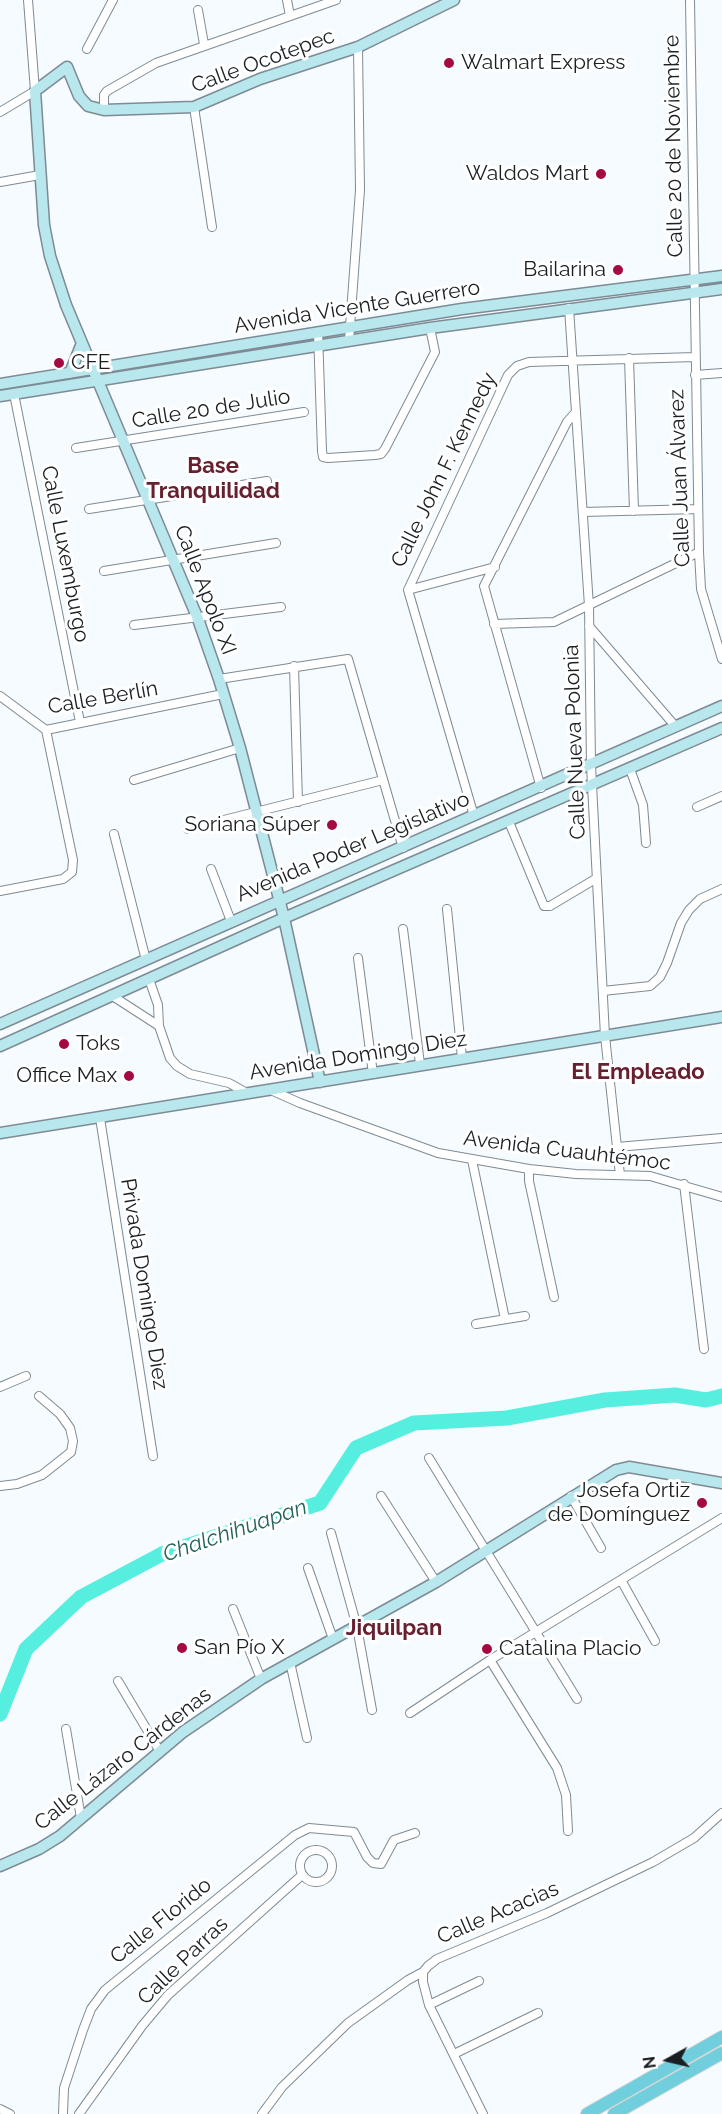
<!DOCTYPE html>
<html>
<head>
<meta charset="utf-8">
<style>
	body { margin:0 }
	#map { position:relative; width:722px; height:2114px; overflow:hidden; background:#f5fbff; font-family:Raleway,sans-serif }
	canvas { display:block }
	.north { position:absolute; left:638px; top:2030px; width:60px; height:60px; -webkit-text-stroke:4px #fff; paint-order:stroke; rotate:262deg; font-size:16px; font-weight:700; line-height:24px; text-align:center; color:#1a1f22 }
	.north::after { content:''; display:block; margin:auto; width:21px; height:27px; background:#1a1f22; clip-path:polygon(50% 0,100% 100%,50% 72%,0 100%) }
</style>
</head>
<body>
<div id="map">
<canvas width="722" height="2114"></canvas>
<div class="north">N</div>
</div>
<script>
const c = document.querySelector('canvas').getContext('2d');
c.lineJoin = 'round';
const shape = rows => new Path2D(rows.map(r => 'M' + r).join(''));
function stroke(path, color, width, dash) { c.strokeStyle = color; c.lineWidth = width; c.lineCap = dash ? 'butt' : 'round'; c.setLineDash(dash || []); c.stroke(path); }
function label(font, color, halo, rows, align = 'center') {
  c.font = font + ' Raleway,sans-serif'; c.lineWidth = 6; c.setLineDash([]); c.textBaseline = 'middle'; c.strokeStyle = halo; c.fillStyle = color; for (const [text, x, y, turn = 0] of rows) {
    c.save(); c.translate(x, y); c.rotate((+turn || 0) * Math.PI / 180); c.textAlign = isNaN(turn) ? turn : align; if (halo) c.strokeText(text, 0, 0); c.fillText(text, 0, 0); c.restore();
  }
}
const river = shape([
	[0,1714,26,1649,81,1597,162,1554,320,1503,356,1448,414,1423,507,1418,605,1400,675,1395,706,1400,722,1396]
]);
const street = shape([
	[287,0,290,16],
	[690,0,699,552,701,589,722,659],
	[198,10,204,44],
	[87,49,113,0],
	[194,107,212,227],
	[104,110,104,95,107,91,156,63,336,0],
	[0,112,35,91,28,0],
	[0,182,40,175],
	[569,308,589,606,591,765,605,1036,620,1175],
	[318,332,322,451,323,457,328,458,375,455,381,454,385,449,435,352,430,328],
	[349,340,360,190,358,47],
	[629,358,634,511],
	[695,375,722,373],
	[14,394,80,722],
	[76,448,304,412],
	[89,509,267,481],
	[583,512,698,509],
	[104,571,276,543],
	[408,590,495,567],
	[494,624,554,622,699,552],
	[134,625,281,607],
	[589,626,676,727],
	[294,666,298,802],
	[219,679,348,659,403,848],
	[0,696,46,730],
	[46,730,223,694],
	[630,769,643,805,646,843],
	[134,780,240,748],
	[541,788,484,586,567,422,575,413],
	[697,807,722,796],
	[474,816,408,590,508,375,517,366,529,362,695,357],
	[509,822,544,906,550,906,597,878],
	[188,829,383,780],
	[114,834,146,960],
	[211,869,231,921],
	[0,891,63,879,72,872,73,860,46,730],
	[447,909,462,1058],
	[403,929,420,1064],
	[358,958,373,1074],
	[149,979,158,1005,159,1026,170,1058,177,1066,190,1074,229,1083,247,1093],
	[603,991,650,986,660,977,667,963,681,923,689,910,700,899,722,889],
	[111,995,159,1026],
	[273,1091,300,1103,438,1153,529,1169,576,1174,650,1176,722,1197],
	[100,1118,153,1456],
	[617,1147,722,1138],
	[472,1160,505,1319],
	[529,1169,529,1181,554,1297],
	[684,1184,704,1349],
	[476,1324,525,1316],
	[0,1387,26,1376],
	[429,1458,577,1699],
	[0,1486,17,1484,42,1475,71,1452,73,1441,70,1428,60,1414,39,1396],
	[381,1496,436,1582],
	[571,1496,601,1548],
	[331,1533,357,1627,372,1710],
	[308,1568,333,1639],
	[621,1580,655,1641],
	[233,1609,261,1679],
	[490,1660,557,1768,566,1795,568,1831],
	[290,1662,307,1738],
	[118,1681,159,1750],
	[410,1713,490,1660,722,1518],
	[66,1729,81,1818],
	'300 1866a16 16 0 1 1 32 0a16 16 0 1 1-32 0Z',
	[429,2005,479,1981],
	[454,2054,538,2013],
	[0,2109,10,2114],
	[63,2114,64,2088,83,2030,91,2009,105,1990,295,1835,309,1828,354,1832,367,1857,373,1863,381,1864,394,1840,415,1833],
	[79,2114,142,2026,168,1995,302,1875],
	[262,2114,282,2087,348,2023,408,1980,423,1972],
	[483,2114,429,2005,423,1982,423,1972,428,1966,437,1959,547,1913,653,1862,694,1838,722,1813]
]);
const secondary = shape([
	[70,373,82,343],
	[0,384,462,309,722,276],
	[0,396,430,328,722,289],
	[0,1024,722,706],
	[0,1046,284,918,722,728],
	[320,1082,284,918,240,748,219,679,198,619,66,305,50,256,44,225,35,91,67,67,79,96,88,106,104,110,194,107,260,79,358,47,454,0],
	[0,1133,722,1017],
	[0,1866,39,1849,60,1836,183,1732,261,1679,436,1582,616,1470,629,1467,722,1483]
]);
const primary = shape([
	[587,2114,722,2037],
	[614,2114,722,2053]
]);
const markers = [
	[449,63,6,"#a40a41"],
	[601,174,6,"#a40a41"],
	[618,270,6,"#a40a41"],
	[59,363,6,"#a40a41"],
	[332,825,6,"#a40a41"],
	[64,1044,6,"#a40a41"],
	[129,1076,6,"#a40a41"],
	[702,1503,6,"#a40a41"],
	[182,1648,6,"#a40a41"],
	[487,1649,6,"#a40a41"]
];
const streetNames = [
	["Calle Ocotepec",263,61,-20],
	["Calle 20 de Noviembre",674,146,-91],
	["Avenida Vicente Guerrero",357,307,-9],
	["Calle 20 de Julio",211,409,-9],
	["Calle John F. Kennedy",444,470,-64],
	["Calle Juan Álvarez",680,478,-92],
	["Calle Luxemburgo",65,554,79],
	["Calle Apolo XI",205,590,69],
	["Calle Berlín",103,698,-10],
	["Calle Nueva Polonia",575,742,-92],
	["Avenida Poder Legislativo",353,847,-23],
	["Avenida Domingo Diez",358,1056,-9],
	["Avenida Cuauhtémoc",567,1151,7],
	["Privada Domingo Diez",144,1284,81],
	["Calle Lázaro Cárdenas",123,1759,-38],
	["Calle Acacias",498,1913,-23],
	["Calle Florido",161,1921,-39],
	["Calle Parras",183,1961,-44]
];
const poiNames = [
	["Walmart Express",461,63],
	["Waldos Mart",589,174,"right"],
	["Bailarina",606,270,"right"],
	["CFE",71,363],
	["Soriana Súper",320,825,"right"],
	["Toks",76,1044],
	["Office Max",117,1076,"right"],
	["Josefa Ortiz",690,1491,"right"],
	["de Domínguez",690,1515,"right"],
	["San Pío X",194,1648],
	["Catalina Placio",499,1649]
];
const neighbourhoodNames = [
	["Base",213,466],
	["Tranquilidad",213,491],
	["El Empleado",638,1072],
	["Jiquilpan",394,1628]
];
const waterNames = [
	["Chalchihuapan",235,1531,-19]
];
stroke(river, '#56efdf', 15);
stroke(street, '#7e8b94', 10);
stroke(secondary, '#7e8b94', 13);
stroke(primary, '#d6d7d7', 14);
stroke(street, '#fff', 8);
stroke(secondary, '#b8e7ee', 10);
stroke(primary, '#71cedd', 12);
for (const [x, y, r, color] of markers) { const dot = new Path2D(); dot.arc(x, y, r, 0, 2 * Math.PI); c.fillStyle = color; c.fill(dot); stroke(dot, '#fff', 2); }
label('21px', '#1a1f22', '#fff', streetNames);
label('21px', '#1a1f22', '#fff', poiNames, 'left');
label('bold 22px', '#662030', '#fff', neighbourhoodNames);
label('italic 22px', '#24615b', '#fff', waterNames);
</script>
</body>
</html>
